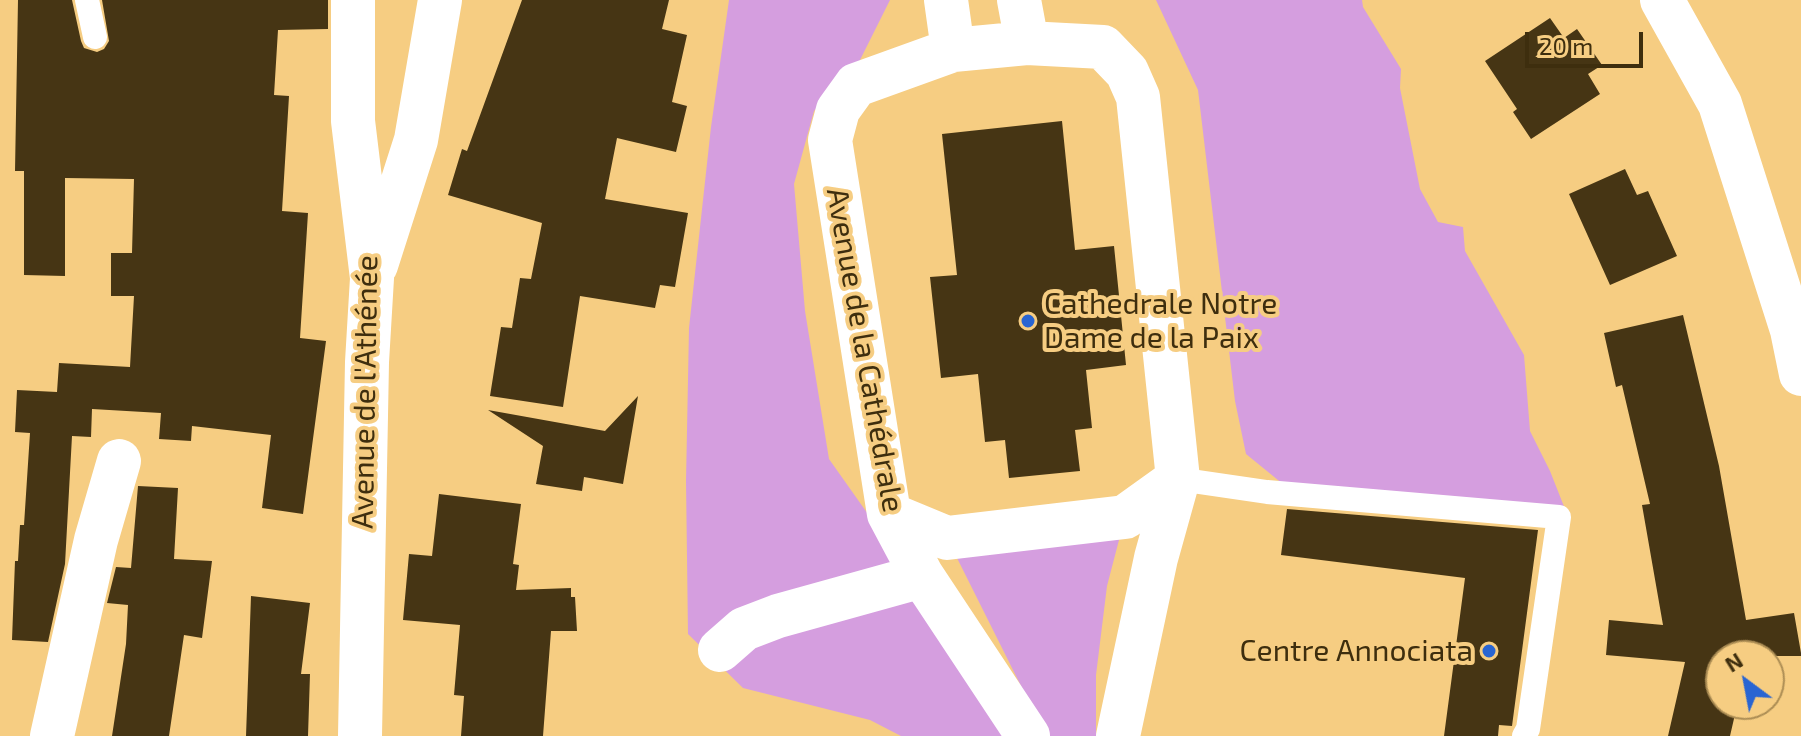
<!DOCTYPE html>
<html>
<head>
<meta charset="utf-8">
<style>
	body { margin:0 }
	#map { position:relative; width:1801px; height:736px; overflow:hidden; background:#f6cd82; font-family:"Exo 2",sans-serif }
	canvas { display:block }
	.north { position:absolute; left:1705px; top:640px; width:80px; height:80px; box-sizing:border-box; background:#f6cd82; border:2px solid #ac8d54; border-radius:50%; rotate:328deg; font-size:22px; font-weight:700; line-height:32px; text-align:center; color:#3e2e0e }
	.north::after { content:''; display:block; margin:auto; width:28px; height:36px; background:#2965d2; clip-path:polygon(50% 0,100% 100%,50% 72%,0 100%) }
	.scale { position:absolute; left:1525px; top:32px; width:118px; height:36px; box-sizing:border-box; border:4px solid #3e2e0e; border-top:0; padding-left:10px; font-size:24px; line-height:28px; white-space:nowrap; color:#3e2e0e; -webkit-text-stroke:6px #f6cd82; paint-order:stroke }
</style>
</head>
<body>
<div id="map">
<canvas width="1801" height="736"></canvas>
<div class="north">N</div>
<div class="scale">20 m</div>
</div>
<script>
const c = document.querySelector('canvas').getContext('2d');
c.lineJoin = 'round';
function paint(path, color) { c.fillStyle = color; c.fill(path, 'evenodd'); }
const shape = rows => new Path2D(rows.map(r => 'M' + r).join(''));
function stroke(path, color, width, dash) { c.strokeStyle = color; c.lineWidth = width; c.lineCap = dash ? 'butt' : 'round'; c.setLineDash(dash || []); c.stroke(path); }
function label(font, color, halo, rows, align = 'center') {
  c.font = font + ' "Exo 2",sans-serif'; c.lineWidth = 8; c.setLineDash([]); c.textBaseline = 'middle'; c.strokeStyle = halo; c.fillStyle = color; for (const [text, x, y, turn = 0] of rows) {
    c.save(); c.translate(x, y); c.rotate((+turn || 0) * Math.PI / 180); c.textAlign = isNaN(turn) ? turn : align; if (halo) c.strokeText(text, 0, 0); c.fillText(text, 0, 0); c.restore();
  }
}
const green = shape([
	[729,0,890,0,858,64,814,111,794,184,805,311,829,459,1025,736,901,736,870,720,743,688,688,634,686,481,689,328,711,127],
	[1156,0,1362,0,1363,7,1401,69,1400,88,1420,189,1438,222,1463,227,1465,251,1524,355,1530,431,1550,471,1565,509,1289,489,1246,454,1235,401,1198,90],
	[1125,517,1107,586,1096,675,1096,736,1046,736,947,538]
]);
const building = shape([
	[18,0,72,0,81,41,84,48,97,52,104,49,109,41,102,0,328,0,328,29,278,30,274,95,289,96,282,211,308,213,300,338,326,341,303,514,262,508,271,435,192,426,191,441,159,439,161,413,92,409,91,437,72,436,65,564,48,642,12,640,15,561,18,561,20,525,24,525,30,433,15,432,17,390,57,392,59,363,130,367,134,296,111,296,111,253,132,253,134,179,65,178,65,276,24,275,24,171,15,171],
	[522,0,669,0,662,29,687,35,672,102,687,106,676,152,617,138,605,199,688,213,675,287,660,285,655,308,580,296,563,407,490,396,501,327,512,328,520,278,531,279,542,223,448,195,462,149,467,151],
	[1550,18,1564,38,1577,29,1602,65,1588,74,1600,94,1531,139,1513,112,1517,109,1485,61],
	[1062,121,1075,250,1114,246,1126,365,1086,370,1092,428,1075,430,1080,471,1009,478,1005,440,985,442,978,374,941,378,930,277,957,275,942,134],
	[1625,169,1637,195,1648,191,1677,256,1610,285,1569,194],
	[1683,315,1719,466,1746,620,1794,613,1801,653,1801,656,1721,656,1721,704,1755,704,1753,714,1736,710,1730,736,1668,736,1685,662,1606,655,1609,620,1663,625,1642,505,1650,504,1622,385,1616,387,1604,333],
	[638,396,623,484,584,477,582,491,536,484,543,446,488,410,605,431],
	[138,486,178,488,174,559,212,561,202,638,184,635,169,736,112,736,126,644,128,605,107,603,116,567,131,568],
	[439,494,521,504,513,564,519,565,516,590,571,588,571,597,575,597,577,631,551,631,543,736,461,736,464,696,454,695,460,625,403,620,409,554,432,556],
	[1287,509,1538,530,1512,726,1499,725,1498,736,1444,736,1465,578,1281,555],
	[251,596,310,603,301,674,310,674,308,736,246,736]
]);
const lane = shape([
	[87,0,95,37],
	[1178,479,1267,492,1559,517,1528,729,1524,736]
]);
const street = shape([
	[353,0,353,121,372,278,367,362,360,736],
	[946,0,953,50],
	[1019,0,1027,43],
	[1662,0,1720,104,1792,330,1801,374],
	[376,265,416,140,440,0],
	[889,514,947,538,1125,517,1178,479],
	[720,650,744,629,778,616,922,576],
	[52,736,96,540,119,461],
	[1028,736,922,576,889,514,830,140,838,110,856,85,953,50,1027,43,1103,47,1127,72,1138,97,1178,479,1156,558,1118,736]
]);
const markers = [
	[1028,321,8,"#2965d2"],
	[1489,651,8,"#2965d2"]
];
const poiNames = [
	["Cathedrale Notre",1044,304],
	["Dame de la Paix",1044,338],
	["Centre Annociata",1473,651,"right"]
];
const streetNames = [
	["Avenue de la Cathédrale",865,350,80],
	["Avenue de l'Athénée",365,392,-89]
];
paint(green, '#d59edf');
paint(building, '#463514');
stroke(lane, '#fff', 24);
stroke(street, '#fff', 44);
for (const [x, y, r, color] of markers) { const dot = new Path2D(); dot.arc(x, y, r, 0, 2 * Math.PI); c.fillStyle = color; c.fill(dot); stroke(dot, '#f6cd82', 3); }
label('30px', '#3e2e0e', '#f6cd82', poiNames, 'left');
label('30px', '#3e2e0e', '#f6cd82', streetNames);
</script>
</body>
</html>
